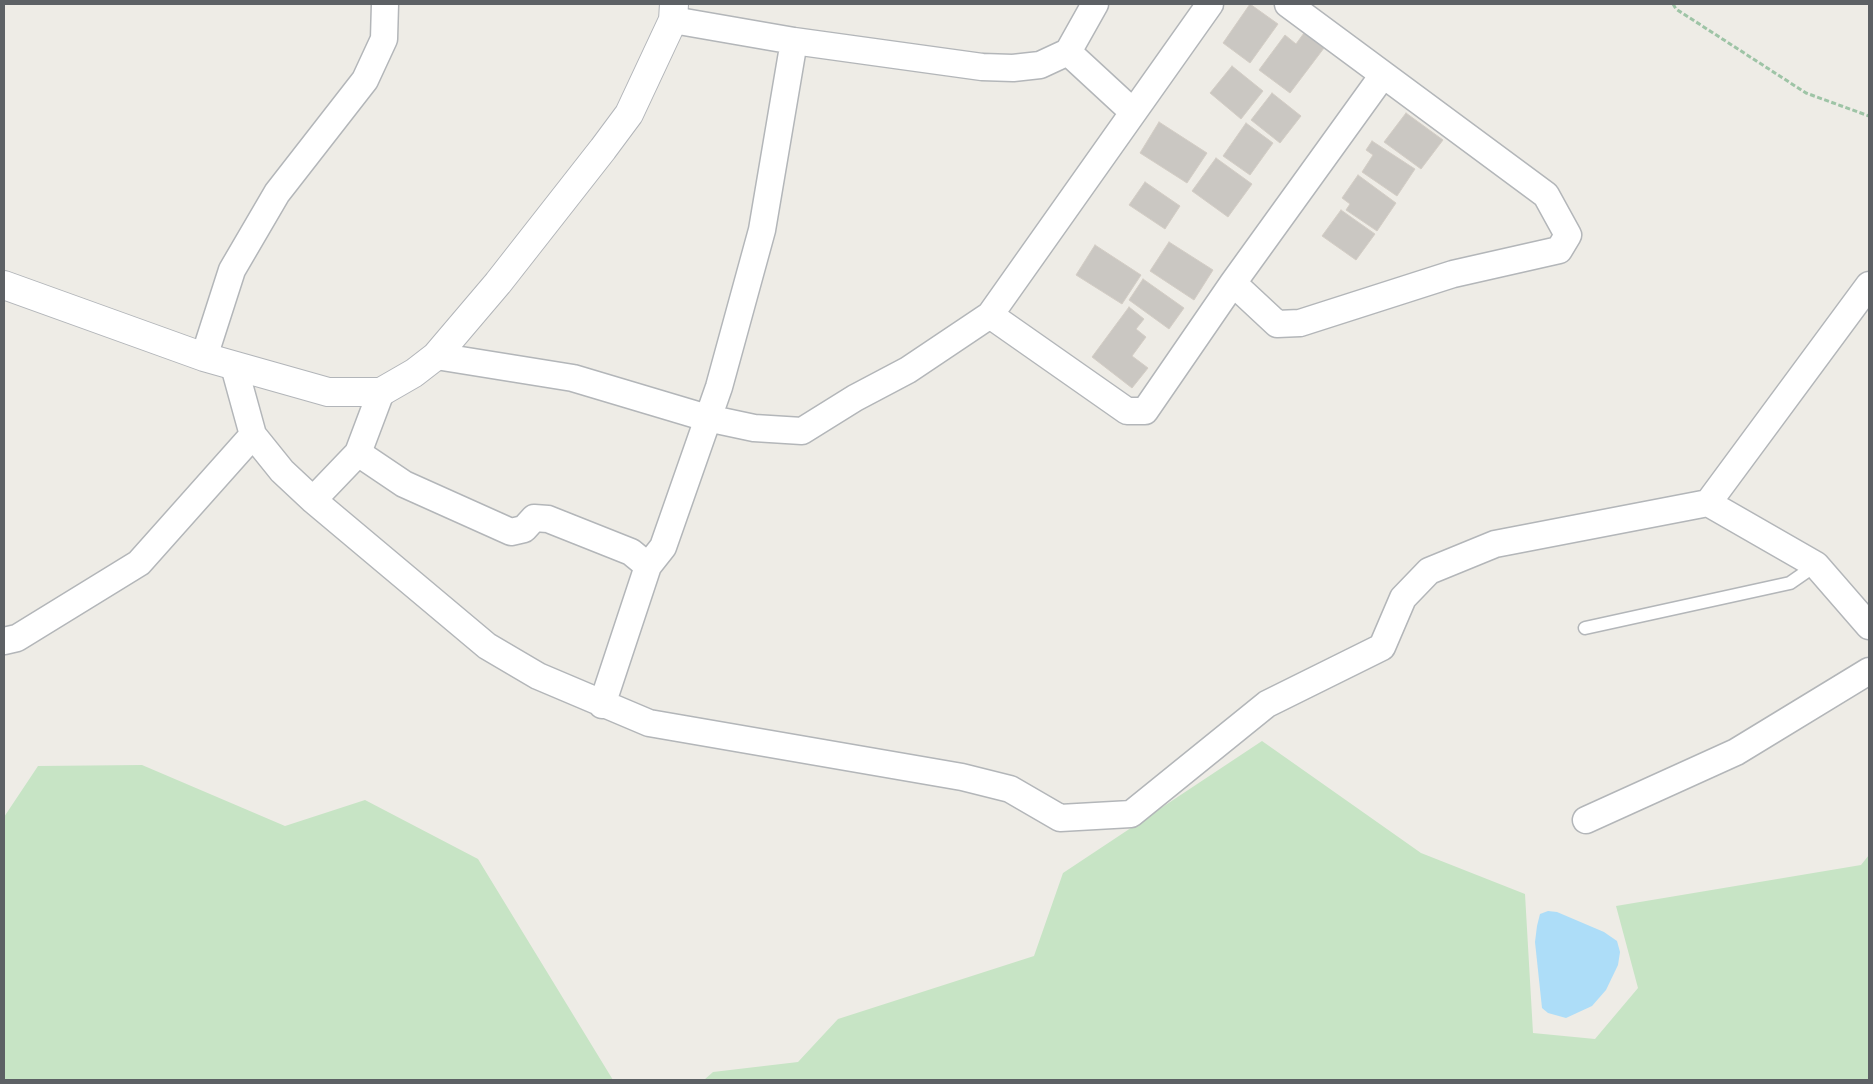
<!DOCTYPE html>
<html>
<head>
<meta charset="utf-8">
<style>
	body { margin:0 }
	#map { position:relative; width:1873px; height:1084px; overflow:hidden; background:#eeece6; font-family:"Nunito Sans",sans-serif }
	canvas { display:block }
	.frame { position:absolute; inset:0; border:5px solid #5d6165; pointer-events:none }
</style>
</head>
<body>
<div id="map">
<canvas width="1873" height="1084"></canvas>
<div class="frame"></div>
</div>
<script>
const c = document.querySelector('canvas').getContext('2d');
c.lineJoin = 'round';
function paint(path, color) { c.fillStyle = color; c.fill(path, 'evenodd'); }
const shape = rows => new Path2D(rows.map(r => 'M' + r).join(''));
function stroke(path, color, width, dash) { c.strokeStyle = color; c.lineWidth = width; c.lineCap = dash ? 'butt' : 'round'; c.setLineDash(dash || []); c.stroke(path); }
const green = shape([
	[1262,741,1421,853,1525,894,1533,1033,1595,1039,1638,988,1616,906,1861,865,1869,855,1869,1080,704,1080,713,1072,798,1062,838,1019,1034,956,1063,873],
	[142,765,285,826,365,800,478,859,613,1080,4,1080,4,817,38,766]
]);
const water = shape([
	[1548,911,1557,912,1604,932,1617,941,1620,952,1618,965,1606,990,1592,1006,1566,1018,1548,1013,1542,1008,1535,942,1537,926,1540,914]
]);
const building = shape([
	[1250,4,1278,24,1250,63,1223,43,1250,4],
	[1304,33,1324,48,1290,93,1259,70,1285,35,1296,44,1304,33],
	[1232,66,1263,91,1241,119,1210,93,1232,66],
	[1272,93,1301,116,1280,143,1251,120,1272,93],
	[1406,113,1443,140,1421,169,1384,142,1406,113],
	[1159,122,1207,153,1187,183,1140,153,1159,122],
	[1246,123,1273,143,1250,175,1223,156,1246,123],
	[1372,141,1415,169,1397,196,1362,172,1373,155,1366,150,1372,141],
	[1216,158,1252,184,1228,217,1192,191,1216,158],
	[1358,175,1396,203,1377,231,1346,210,1350,204,1342,198,1358,175],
	[1145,182,1180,206,1165,229,1129,205,1145,182],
	[1341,210,1375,234,1356,260,1322,236,1341,210],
	[1169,242,1213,270,1194,300,1150,271,1169,242],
	[1095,245,1141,275,1122,304,1076,275,1095,245],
	[1143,279,1184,308,1169,329,1129,300,1143,279],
	[1129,307,1144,319,1136,329,1146,337,1132,356,1148,368,1132,388,1092,357,1129,307]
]);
const path = shape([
	[1673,4,1676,9,1806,93,1869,116]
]);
const lane = shape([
	[1585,628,1790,583,1816,565]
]);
const street = shape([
	[673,20,794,41,982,67,1013,68,1040,65,1068,52,1095,4],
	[1068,52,1133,112],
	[1233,283,1277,324,1300,323,1453,274,1559,250,1568,235,1546,195,1288,4],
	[1869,285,1708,503,1816,565,1869,626],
	[990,315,1127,411,1145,411,1233,283,1383,75],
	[436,356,573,378,707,418,754,428,802,431,855,398,908,370,990,315,1210,4],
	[204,357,232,270,277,193,365,80,384,39,385,4],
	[234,366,253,435,282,471,313,500,487,646,538,676,649,723,962,777,1010,789,1060,818,1131,814,1267,704,1382,647,1403,598,1429,571,1495,544,1708,503],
	[358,453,404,484,511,532,524,529,534,518,548,519,631,552,648,566],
	[313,500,358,453,381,392],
	[4,641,17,638,139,563,253,435],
	[602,705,648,566,663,547,719,387,762,230,794,41],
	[1586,820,1736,752,1869,671]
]);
const secondary = shape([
	[4,285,204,357,328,392,381,392,414,373,436,356,498,283,603,149,629,114,673,20,674,4]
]);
paint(green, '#c7e4c5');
paint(water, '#adddf8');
paint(building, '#cac7c2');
stroke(building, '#d3cdc5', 1);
stroke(lane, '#b3b6b9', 15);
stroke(street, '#b3b6b9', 29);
stroke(secondary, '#b2b5b9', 30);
stroke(path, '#9ec4a6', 3, [5, 2.5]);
stroke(lane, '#fff', 12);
stroke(street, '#fff', 26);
stroke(secondary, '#fff', 28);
</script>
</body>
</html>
